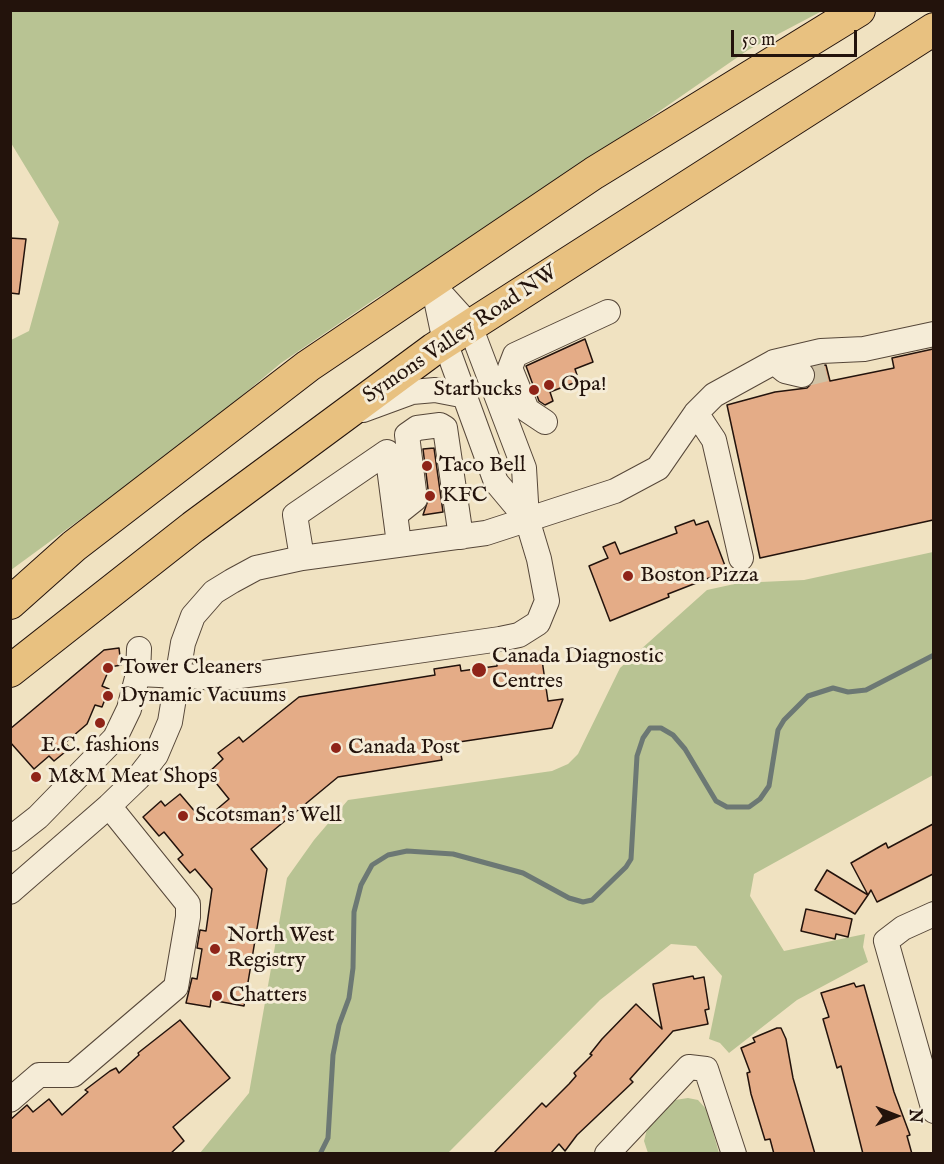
<!DOCTYPE html>
<html>
<head>
<meta charset="utf-8">
<style>
	body { margin:0 }
	#map { position:relative; width:944px; height:1164px; overflow:hidden; background:#f0e2c1; font-family:"IM FELL English",serif }
	canvas { display:block }
	.frame { position:absolute; inset:0; border:12px solid #23130c; pointer-events:none }
	.north { position:absolute; left:866px; top:1086px; width:60px; height:60px; -webkit-text-stroke:4px #f5ecd7; paint-order:stroke; rotate:90deg; font-size:16px; font-weight:700; line-height:24px; text-align:center; color:#23130c }
	.north::after { content:''; display:block; margin:auto; width:21px; height:27px; background:#23130c; clip-path:polygon(50% 0,100% 100%,50% 72%,0 100%) }
	.scale { position:absolute; left:731px; top:30px; width:126px; height:27px; box-sizing:border-box; border:3px solid #23130c; border-top:0; padding-left:8px; font-size:18px; line-height:21px; white-space:nowrap; color:#23130c; -webkit-text-stroke:4px #f5ecd7; paint-order:stroke }
</style>
</head>
<body>
<div id="map">
<canvas width="944" height="1164"></canvas>
<div class="frame"></div>
<div class="north">N</div>
<div class="scale">50 m</div>
</div>
<script>
const c = document.querySelector('canvas').getContext('2d');
c.lineJoin = 'round';
function paint(path, color) { c.fillStyle = color; c.fill(path, 'evenodd'); }
const shape = rows => new Path2D(rows.map(r => 'M' + r).join(''));
function stroke(path, color, width, dash) { c.strokeStyle = color; c.lineWidth = width; c.lineCap = dash ? 'butt' : 'round'; c.setLineDash(dash || []); c.stroke(path); }
function label(font, color, halo, rows, align = 'center') {
  c.font = font + ' "IM FELL English",serif'; c.lineWidth = 6; c.setLineDash([]); c.textBaseline = 'middle'; c.strokeStyle = halo; c.fillStyle = color; for (const [text, x, y, turn = 0] of rows) {
    c.save(); c.translate(x, y); c.rotate((+turn || 0) * Math.PI / 180); c.textAlign = isNaN(turn) ? turn : align; if (halo) c.strokeText(text, 0, 0); c.fillText(text, 0, 0); c.restore();
  }
}
const green = shape([
	[10,11,822,11,748,50,473,240,375,299,281,363,190,439,11,570,11,340,29,331,59,222,11,143],
	[933,552,933,775,754,874,750,896,784,951,865,934,863,947,868,962,797,1000,729,1053,720,1043,709,1039,722,976,696,946,671,944,600,1000,448,1153,200,1153,249,1093,287,878,314,840,348,800,552,771,568,764,578,754,620,668,707,590,739,583,804,580],
	[688,1098,698,1100,707,1110,719,1153,648,1153,644,1141,647,1129,675,1100]
]);
const stream = shape([
	[320,1154,328,1138,333,1055,339,1025,349,998,353,968,354,912,361,885,372,865,388,855,407,851,453,854,523,873,569,898,583,902,592,900,626,867,631,859,637,756,643,738,650,728,661,728,673,735,685,749,716,801,727,807,749,807,760,799,769,786,778,730,784,720,808,696,833,688,848,692,866,690,934,655]
]);
const building = shape([
	[10,238,26,239,19,294,10,293,10,238],
	[585,339,593,362,575,369,579,381,550,392,553,401,545,405,539,401,526,366,585,339],
	[933,349,933,520,760,558,727,405,775,392,807,388,816,379,814,367,826,365,830,381,894,368,892,358,933,349],
	[434,448,443,512,423,515,429,497,423,449,434,448],
	[694,520,696,525,708,521,727,571,668,594,669,597,610,621,589,566,608,558,603,547,615,542,620,554,677,533,675,527,694,520],
	[119,648,121,665,110,667,102,686,109,689,102,707,95,705,87,724,65,743,70,748,54,761,49,756,34,769,10,742,10,729,104,650,119,648],
	[522,656,523,661,542,660,548,701,563,699,552,728,439,745,442,760,338,777,251,849,267,869,244,1006,211,1000,210,1007,186,1003,192,978,197,979,202,949,197,948,200,930,206,931,212,889,195,869,190,873,178,859,183,855,164,832,159,836,143,817,161,801,165,806,180,794,203,821,229,799,208,773,223,759,218,753,239,737,243,742,299,697,435,675,434,669,460,665,461,671,497,666,497,660,522,656],
	[933,824,933,874,877,902,871,890,868,895,851,863,886,843,888,848,933,824],
	[827,870,868,895,855,914,815,890,827,870],
	[806,909,852,919,848,937,836,934,835,939,801,931,806,909],
	[693,976,694,979,704,977,709,1009,705,1010,708,1024,673,1031,630,1079,633,1082,577,1135,565,1151,559,1144,550,1154,493,1154,542,1103,546,1107,569,1084,576,1076,574,1073,592,1055,590,1054,602,1039,636,1004,662,1029,653,984,693,976],
	[854,983,856,987,864,985,894,1092,910,1135,907,1136,912,1154,863,1154,841,1066,837,1068,823,1019,829,1017,821,993,854,983],
	[180,1020,230,1078,173,1127,184,1141,170,1154,10,1154,10,1120,27,1105,33,1112,49,1099,62,1115,88,1092,85,1090,110,1071,116,1068,119,1073,139,1055,138,1053,180,1020],
	[777,1028,781,1028,786,1039,793,1078,815,1154,774,1154,770,1139,765,1140,751,1094,747,1073,750,1072,741,1048,755,1042,753,1038,777,1028]
]);
const minorTunnel = shape([
	[802,375,827,369]
]);
const minor = shape([
	[433,285,445,342,496,482,527,519],
	[774,362,785,371,802,375],
	[363,410,412,392,435,390,466,396],
	[696,413,714,440,741,558],
	[545,422,527,410,510,368,515,355,608,312],
	[395,515,415,499,407,435,417,428,440,425,445,428,461,537],
	[302,558,295,515,387,452,399,544],
	[138,674,139,649],
	[10,839,38,817,115,738,129,709,138,674,224,678,271,672,500,639,519,635,538,623,547,601,539,559,527,519,524,468,470,326,432,284],
	[10,892,109,806,138,778,156,755,170,722,183,643,193,616,214,592,232,581,256,568,302,558,486,533,615,491,658,468,696,413,714,395,774,362,821,351,864,349,934,334],
	[934,914,903,928,886,941,934,1111],
	[10,1100,39,1075,73,1075,176,987,188,917,188,904,109,806],
	[607,1154,689,1067,706,1069,734,1154]
]);
const major = shape([
	[10,603,74,546,308,366,594,173,859,10],
	[10,671,193,527,434,349,934,29]
]);
const markers = [
	[549,385,6,"#8f2418"],
	[534,390,6,"#8f2418"],
	[427,466,6,"#8f2418"],
	[430,496,6,"#8f2418"],
	[628,576,6,"#8f2418"],
	[108,668,6,"#8f2418"],
	[479,670,8,"#8f2418"],
	[108,696,6,"#8f2418"],
	[100,723,6,"#8f2418"],
	[336,748,6,"#8f2418"],
	[36,777,6,"#8f2418"],
	[183,816,6,"#8f2418"],
	[215,949,6,"#8f2418"],
	[217,996,6,"#8f2418"]
];
const streetNames = [
	["Symons Valley Road NW",461,335,-34]
];
const poiNames = [
	["Opa!",561,385],
	["Starbucks",522,390,"right"],
	["Taco Bell",439,466],
	["KFC",442,496],
	["Boston Pizza",640,576],
	["Canada Diagnostic",492,657],
	["Centres",492,682],
	["Tower Cleaners",120,668],
	["Dynamic Vacuums",120,696],
	["E.C. fashions",100,746,"center"],
	["Canada Post",348,748],
	["M&M Meat Shops",48,777],
	["Scotsman's Well",195,816],
	["North West",227,936],
	["Registry",227,961],
	["Chatters",229,996]
];
paint(green, '#b8c393');
stroke(stream, '#6c7874', 5);
paint(building, '#e4ac87');
stroke(building, '#23130c', 1.5);
stroke(minorTunnel, '#d1c3a6', 24, [24, 12]);
stroke(minor, '#564739', 26);
stroke(major, '#23130c', 34);
stroke(minor, '#f5ecd7', 24);
stroke(major, '#e8c180', 32);
for (const [x, y, r, color] of markers) { const dot = new Path2D(); dot.arc(x, y, r, 0, 2 * Math.PI); c.fillStyle = color; c.fill(dot); stroke(dot, '#f5ecd7', 2); }
label('22px', '#23130c', '#f5ecd7', streetNames);
label('22px', '#23130c', '#f5ecd7', poiNames, 'left');
</script>
</body>
</html>
